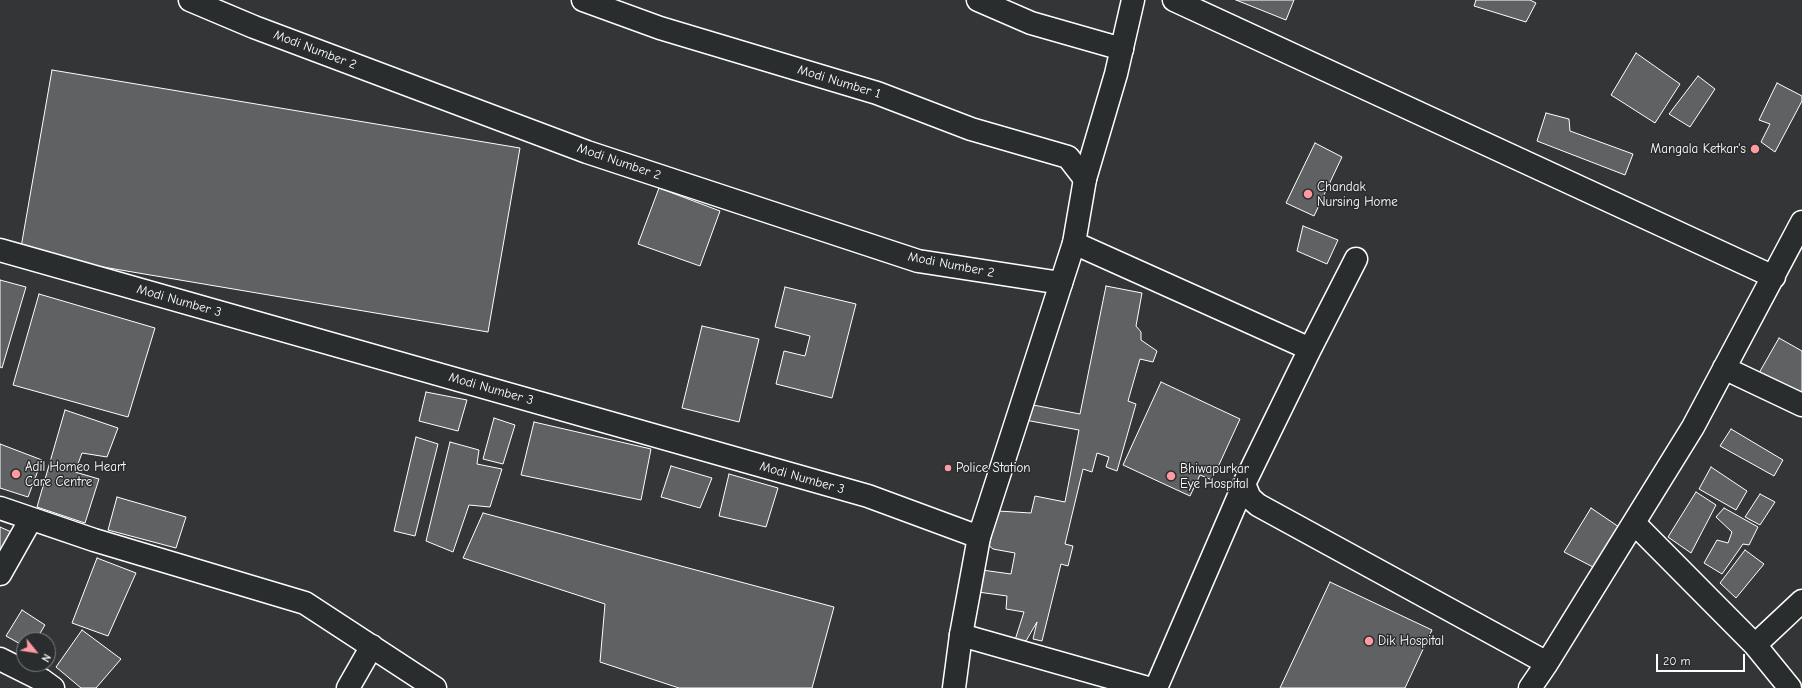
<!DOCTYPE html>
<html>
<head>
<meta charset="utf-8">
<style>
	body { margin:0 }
	#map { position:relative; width:1802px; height:688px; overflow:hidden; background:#333536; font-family:"Comic Neue",sans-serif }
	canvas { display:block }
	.north { position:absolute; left:16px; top:632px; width:40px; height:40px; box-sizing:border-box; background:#2a2d2e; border:1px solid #7f8182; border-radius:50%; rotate:120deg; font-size:11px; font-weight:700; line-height:16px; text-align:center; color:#fff }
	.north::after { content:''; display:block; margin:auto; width:14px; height:18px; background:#ff9aa2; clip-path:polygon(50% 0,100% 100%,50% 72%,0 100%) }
	.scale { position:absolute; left:1656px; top:654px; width:89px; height:18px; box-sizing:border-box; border:2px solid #fff; border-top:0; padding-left:5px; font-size:12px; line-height:14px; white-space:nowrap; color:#fff; -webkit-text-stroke:3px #2a2d2e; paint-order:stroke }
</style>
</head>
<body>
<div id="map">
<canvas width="1802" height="688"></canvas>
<div class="north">N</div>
<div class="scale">20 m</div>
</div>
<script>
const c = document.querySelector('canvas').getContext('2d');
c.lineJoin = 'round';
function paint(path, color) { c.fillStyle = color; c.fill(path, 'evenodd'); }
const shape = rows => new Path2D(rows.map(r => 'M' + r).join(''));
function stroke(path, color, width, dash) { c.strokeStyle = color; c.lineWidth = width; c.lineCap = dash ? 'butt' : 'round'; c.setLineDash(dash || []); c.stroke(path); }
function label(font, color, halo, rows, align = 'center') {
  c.font = font + ' "Comic Neue",sans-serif'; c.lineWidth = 3; c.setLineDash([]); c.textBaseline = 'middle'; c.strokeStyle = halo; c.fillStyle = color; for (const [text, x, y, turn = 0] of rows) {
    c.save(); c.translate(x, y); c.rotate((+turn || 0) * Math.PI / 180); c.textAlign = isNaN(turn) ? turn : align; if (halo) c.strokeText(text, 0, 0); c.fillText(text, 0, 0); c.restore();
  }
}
const building = shape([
	[1236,0,1294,0,1286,20,1236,0],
	[1476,0,1530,0,1536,3,1526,22,1474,6,1476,0],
	[1636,53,1680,84,1655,123,1611,95,1636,53],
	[52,70,520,148,488,332,20,253,52,70],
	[1698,76,1715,89,1690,127,1669,114,1698,76],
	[1777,83,1802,96,1802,101,1775,152,1761,142,1770,124,1759,120,1777,83],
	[1546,113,1569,119,1570,131,1633,154,1625,175,1537,141,1546,113],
	[1315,143,1342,157,1314,216,1286,203,1315,143],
	[659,188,720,211,700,266,638,244,659,188],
	[1303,226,1338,240,1327,264,1297,251,1303,226],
	[0,280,26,287,2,368,0,367,0,280],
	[1106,286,1142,293,1136,326,1141,332,1141,340,1157,351,1153,362,1140,359,1128,401,1136,404,1117,471,1106,467,1109,457,1097,453,1092,472,1083,469,1065,544,1073,546,1068,566,1061,564,1042,641,1033,639,1037,622,1026,641,1015,640,1024,612,1006,609,1007,596,978,592,982,570,1011,574,1015,553,993,549,986,543,998,511,1031,513,1035,496,1065,502,1079,430,1025,420,1028,404,1080,414,1106,286],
	[785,287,856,304,832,398,776,384,784,351,805,356,810,336,775,327,785,287],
	[39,294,155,328,128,417,13,385,39,294],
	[702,326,759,339,739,422,682,408,702,326],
	[1779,338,1802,351,1802,393,1759,373,1779,338],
	[1161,382,1240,419,1212,480,1200,475,1190,496,1123,465,1161,382],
	[426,392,467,400,458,431,419,421,426,392],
	[65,410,118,428,107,457,82,453,75,472,99,479,85,523,37,507,65,410],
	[494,418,515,425,503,464,483,459,494,418],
	[534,422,651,449,641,500,521,475,534,422],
	[1731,429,1783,460,1774,476,1720,446,1731,429],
	[416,437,438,444,415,536,394,531,416,437],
	[450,442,479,450,477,464,502,469,490,507,469,505,453,552,426,541,450,442],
	[0,444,42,460,28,497,0,488,0,444],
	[671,466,712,478,700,508,661,497,671,466],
	[1711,467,1747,491,1736,510,1699,489,1711,467],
	[729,474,778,488,766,527,719,516,729,474],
	[1696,492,1716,505,1691,553,1668,537,1696,492],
	[1760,494,1775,502,1760,525,1745,517,1760,494],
	[117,497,186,517,176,548,108,530,117,497],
	[1591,508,1619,527,1593,567,1564,552,1591,508],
	[1724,508,1758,527,1749,545,1743,544,1722,574,1704,563,1717,540,1728,543,1732,532,1716,517,1724,508],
	[483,513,834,607,812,688,679,688,600,662,605,604,463,558,483,513],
	[0,527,16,534,0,562,0,527],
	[1745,550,1764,564,1736,598,1720,583,1745,550],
	[97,558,136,573,108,636,72,623,97,558],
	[1330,582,1432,630,1405,688,1280,688,1330,582],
	[22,610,45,625,36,640,24,640,24,646,6,636,22,610],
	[82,630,121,659,96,688,81,688,56,667,82,630]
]);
const street = shape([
	[190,0,254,27,587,152,918,261,1061,283],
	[583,0,660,28,877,93,971,129,1068,157,1085,179],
	[978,0,1031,23,1122,49],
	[1174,0,1774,277],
	[1074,243,1310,349],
	[0,250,868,496,979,537],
	[1356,259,1310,349,1244,484,1250,498,1258,505,1547,663],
	[1724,368,1802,405],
	[0,508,94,540,305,603,435,688],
	[1634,523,1755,645,1790,688],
	[0,574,31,519],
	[961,635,1148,688],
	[1755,645,1802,601],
	[0,659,42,680,53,688],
	[348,688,372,646],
	[1156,688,1244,484],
	[1530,688,1547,663,1693,427,1802,222]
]);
const secondary = shape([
	[954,688,961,635,979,537,1074,243,1085,179,1116,74,1133,0]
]);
const markers = [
	[1755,149,5,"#ff9aa2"],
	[1308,194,5,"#ff9aa2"],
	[948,468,4,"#ff9aa2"],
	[16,474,5,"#ff9aa2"],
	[1171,476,5,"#ff9aa2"],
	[1369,641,5,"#ff9aa2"]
];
const streetNames = [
	["Modi Number 2",315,50,21],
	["Modi Number 1",839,82,17],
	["Modi Number 2",619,162,19],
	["Modi Number 2",951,265,11],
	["Modi Number 3",179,301,16],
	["Modi Number 3",491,389,16],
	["Modi Number 3",802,478,16]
];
const poiNames = [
	["Mangala Ketkar's",1746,149,"right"],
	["Chandak",1317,187],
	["Nursing Home",1317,202],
	["Adil Homeo Heart",25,467],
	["Care Centre",25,482],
	["Police Station",956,468],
	["Bhiwapurkar",1180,469],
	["Eye Hospital",1180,484],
	["Dik Hospital",1378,641]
];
paint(building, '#5f6162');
stroke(building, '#fff', 1);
stroke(street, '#fff', 25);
stroke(secondary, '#fff', 25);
stroke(street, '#2a2d2e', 22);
stroke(secondary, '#2a2d2e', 22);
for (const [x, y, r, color] of markers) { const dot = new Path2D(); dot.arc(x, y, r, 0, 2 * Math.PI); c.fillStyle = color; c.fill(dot); stroke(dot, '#2a2d2e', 1.5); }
label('13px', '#fff', '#2a2d2e', streetNames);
label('13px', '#fff', '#2a2d2e', poiNames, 'left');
</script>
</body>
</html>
